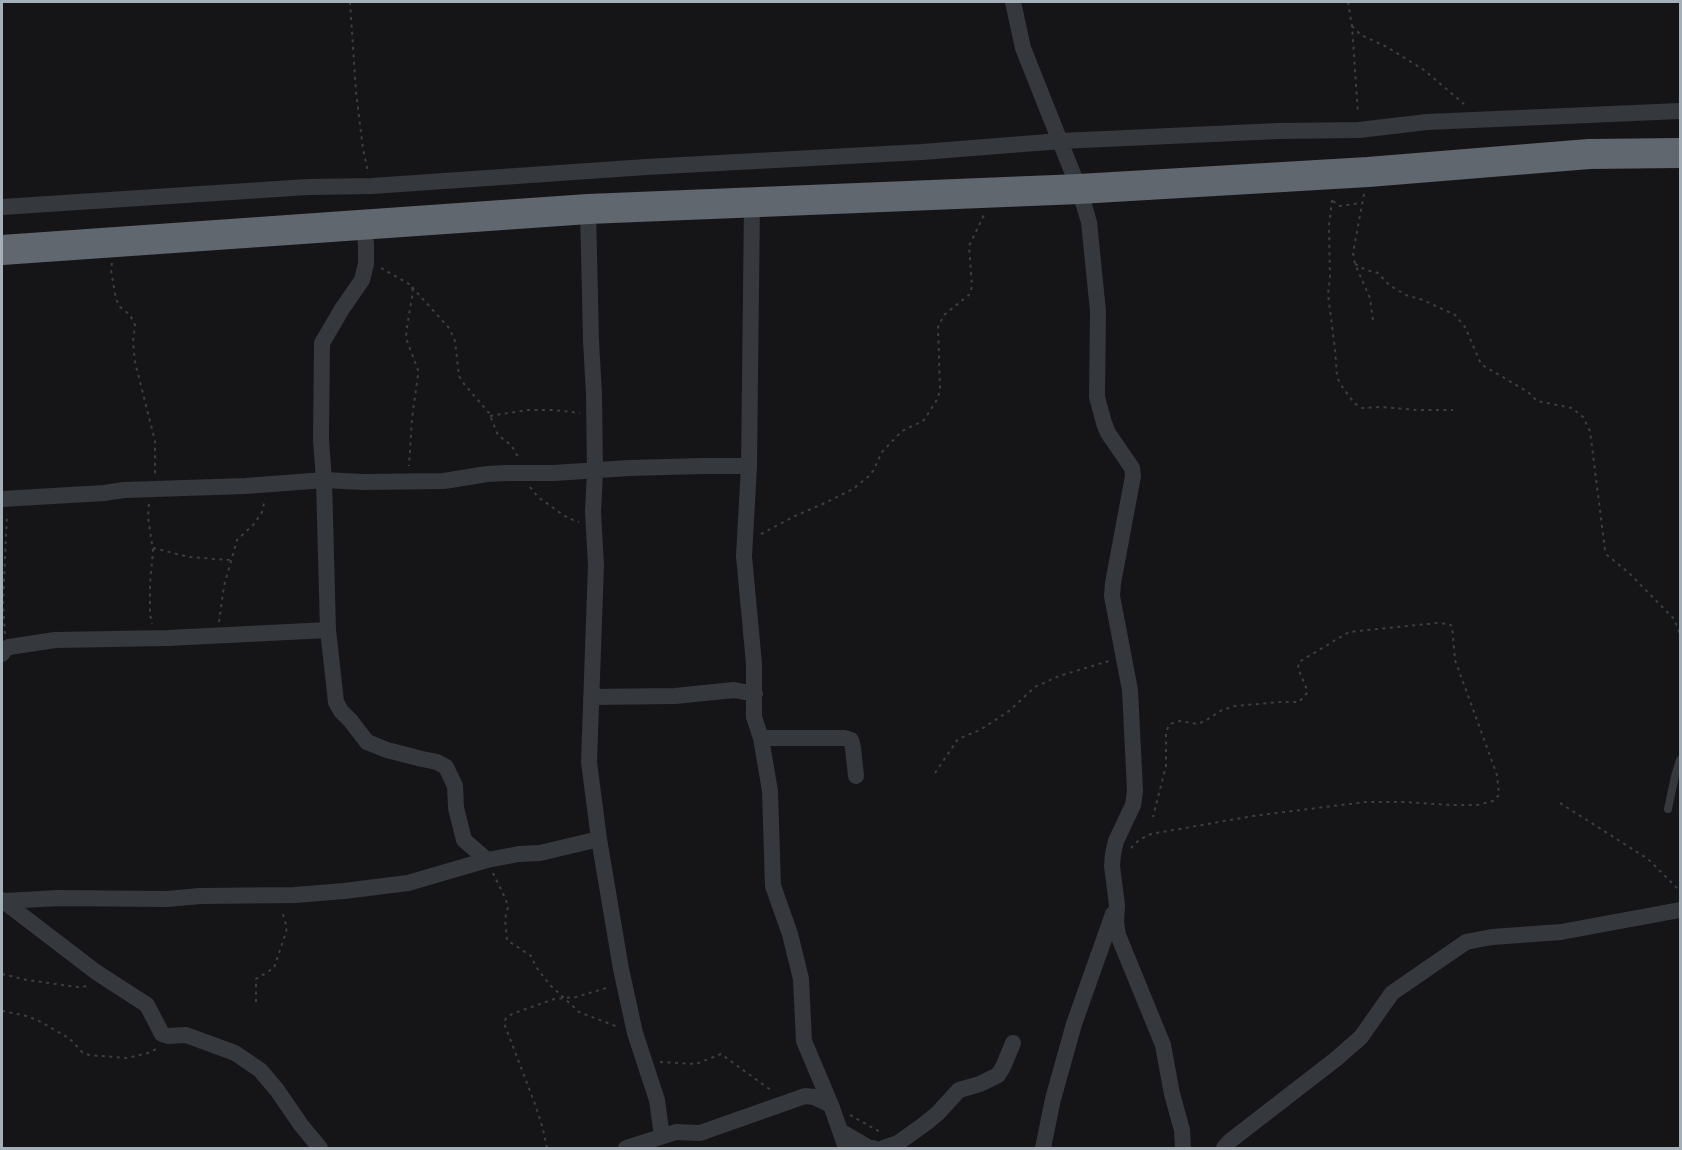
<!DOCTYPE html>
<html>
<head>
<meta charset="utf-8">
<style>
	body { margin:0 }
	#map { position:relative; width:1682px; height:1150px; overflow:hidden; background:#151517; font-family:Mulish,sans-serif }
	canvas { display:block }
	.frame { position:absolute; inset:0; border:3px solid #a5afb8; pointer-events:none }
</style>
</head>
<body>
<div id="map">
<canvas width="1682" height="1150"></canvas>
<div class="frame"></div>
</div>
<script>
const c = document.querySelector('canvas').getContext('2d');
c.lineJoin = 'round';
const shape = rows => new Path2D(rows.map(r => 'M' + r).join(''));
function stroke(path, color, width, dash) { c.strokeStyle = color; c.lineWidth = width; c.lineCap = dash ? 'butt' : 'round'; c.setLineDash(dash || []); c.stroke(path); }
const path = shape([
	[350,2,356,92,363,149,368,172],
	[1348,2,1352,26,1358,114],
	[1352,26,1361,35,1387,47,1424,70,1464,104],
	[1364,194,1353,253,1355,264,1370,298,1373,321],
	[1332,200,1329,226,1330,278,1328,294,1335,349,1337,377,1341,385,1354,403,1362,408,1381,407,1417,410,1453,410],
	[1333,201,1340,206,1361,203],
	[112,263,111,270,116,299,120,307,130,315,135,325,133,342,135,362,155,441,155,475],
	[1355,264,1366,270,1378,273,1389,285,1406,295,1423,300,1455,315,1465,327,1481,364,1484,366,1528,392,1537,401,1572,408,1583,417,1590,431,1605,550,1607,555,1629,573,1674,619,1680,634],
	[381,268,409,284,413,291,407,327,406,338,418,370,418,375,412,418,409,466],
	[412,287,449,328,455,341,459,376,464,384,489,413,498,435,511,445,518,457],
	[490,416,527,410,553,410,580,413],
	[530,487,538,497,559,512,568,518,579,522],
	[149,504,148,517,153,551,150,583,150,614,152,624],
	[761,534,795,516,825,503,853,489,869,476,873,471,882,452,902,431,923,421,926,417,938,398,940,388,938,327,944,315,970,294,972,286,969,246,984,215],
	[153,548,189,557,230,560],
	[219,622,224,586,237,540,254,524,262,512,265,499],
	[5,634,3,604,7,514],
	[935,773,958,739,980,730,1009,711,1035,687,1059,676,1109,661],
	[1560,803,1648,859,1680,891],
	[1131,848,1139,840,1151,834,1253,816,1365,802,1403,802,1450,805,1477,805,1493,801,1499,795,1497,775,1455,660,1452,626,1449,624,1437,623,1349,632,1299,662,1298,668,1307,690,1307,693,1299,702,1280,702,1235,706,1222,710,1205,721,1197,724,1180,721,1170,724,1166,731,1166,766,1153,817],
	[493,873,506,900,508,907,505,919,507,940,531,956,536,967,550,985,579,1012,618,1027],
	[2,974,27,980,56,984,76,987,89,986],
	[256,1002,256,979,274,968,285,935,287,928,282,911],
	[2,1011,27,1016,39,1021,69,1038,82,1052,89,1055,127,1058,148,1053,158,1048],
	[660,1062,696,1064,721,1054,772,1091],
	[850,1115,882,1133],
	[547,1148,543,1129,535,1104,504,1023,506,1018,512,1014,554,999,576,997,610,987]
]);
const lane = shape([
	[1668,809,1675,776,1680,760]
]);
const street = shape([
	[1013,2,1023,48,1079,189,1089,222,1098,311,1097,397,1104,423,1108,433,1132,468,1133,476,1113,583,1112,596,1130,690,1135,791,1133,805,1116,841,1113,854,1112,866,1117,905,1116,922,1118,935,1163,1045,1172,1094,1182,1130,1183,1148],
	[752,202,749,466,744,556,754,664,754,717,761,738,770,791,773,886,790,934,801,979,804,1041,831,1105,846,1148],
	[2,207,308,187,372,186,646,167,922,152,1061,141,1278,131,1359,130,1427,122,1680,111],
	[588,209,591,341,594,394,595,472,593,512,596,565,589,762,599,839,621,969,635,1033,657,1100,662,1136],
	[363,224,366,244,366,264,362,280,342,309,322,343,321,440,324,480,328,630,336,702,341,711,350,720,367,742,387,750,422,759,437,762,446,767,455,786,456,808,464,840,487,860],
	[2,499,104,493,124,490,246,486,324,480,363,482,444,481,487,474,505,473,554,473,629,468,703,466,749,466],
	[2,654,5,649,9,647,55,640,168,638,328,630],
	[591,697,675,696,734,690,755,694],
	[761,738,845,738,851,740,853,748,856,776],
	[2,900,96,972,147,1005,162,1034,168,1036,186,1035,235,1053,260,1070,277,1090,301,1125,320,1148],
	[5,901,58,898,167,899,200,896,295,895,344,891,408,883,487,860,519,854,540,853,599,839],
	[840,1131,869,1148,873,1148],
	[626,1148,676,1132,700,1133,805,1096,814,1097,831,1105],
	[883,1148,898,1143,926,1123,938,1113,959,1090,980,1084,998,1075,1003,1067,1013,1043],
	[1043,1148,1053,1099,1074,1024,1113,914],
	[1224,1148,1230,1141,1336,1059,1361,1037,1392,993,1466,942,1492,937,1561,932,1680,910]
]);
const highway = shape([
	[2,250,588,209,1079,189,1368,172,1589,154,1680,153]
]);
stroke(path, '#3b3f43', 2, [3, 4.5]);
stroke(lane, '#35383c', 8);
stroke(street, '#35383c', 16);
stroke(highway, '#61676e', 30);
</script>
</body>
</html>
